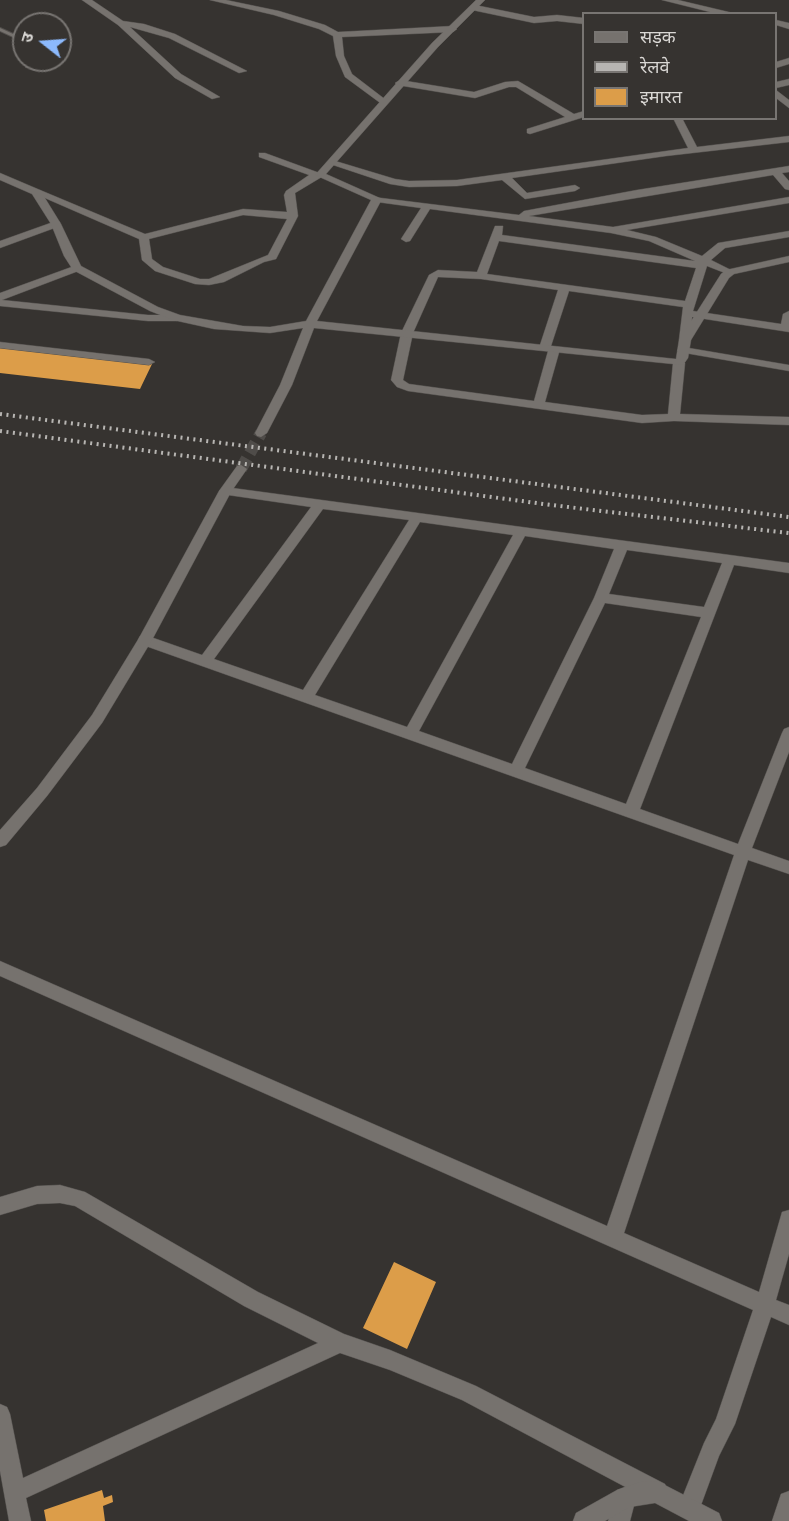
<!DOCTYPE html>
<html>
<head>
<meta charset="utf-8">
<style>
	body { margin:0 }
	#map { position:relative; width:789px; height:1521px; overflow:hidden; background:#363330; font-family:"Golos Text","Noto Sans Devanagari",sans-serif }
	canvas { display:block }
	.legend { position:absolute; left:582px; top:12px; width:195px; height:108px; box-sizing:border-box; background:#363330; border:2px solid #787572; margin:0; padding:8px 10px; list-style:none; font-size:18px; color:#dad8d5 }
	.legend li { display:flex; align-items:center; gap:12px; height:30px }
	.legend b { width:30px; border:2px solid #787572 }
	.north { position:absolute; left:12px; top:12px; width:60px; height:60px; box-sizing:border-box; background:#363330; border:2px solid #787572; border-radius:50%; rotate:287deg; font-size:16px; font-weight:700; line-height:24px; text-align:center; color:#dad8d5 }
	.north::after { content:''; display:block; margin:auto; width:21px; height:27px; background:#8cb9fc; clip-path:polygon(50% 0,100% 100%,50% 72%,0 100%) }
</style>
</head>
<body>
<div id="map">
<canvas width="789" height="1521"></canvas>
<ul class="legend">
<li><b style="height:8px;background:#76726e"></b>सड़क</li>
<li><b style="height:8px;background:#b7b5b2"></b>रेलवे</li>
<li><b style="height:16px;background:#dc9d49"></b>इमारत</li>
</ul>
<div class="north">उ</div>
</div>
<script>
const c = document.querySelector('canvas').getContext('2d');
c.lineJoin = 'round';
function paint(path, color) { c.fillStyle = color; c.fill(path, 'evenodd'); }
const shape = rows => new Path2D(rows.map(r => 'M' + r).join(''));
function stroke(path, color, width, dash) { c.strokeStyle = color; c.lineWidth = width; c.lineCap = dash ? 'butt' : 'round'; c.setLineDash(dash || []); c.stroke(path); }
const building = shape([
	[0,347,152,364,140,389,0,373],
	[394,1262,436,1282,407,1349,363,1328],
	[102,1490,104,1498,112,1495,113,1502,103,1506,105,1521,46,1521,44,1510]
]);
const secondaryTunnel = shape([
	[241,469,261,433]
]);
const lane = shape([
	[0,28,24,39,24,42,0,31,0,28],
	[32,60,37,60,30,67,26,67,26,65,32,60]
]);
const street = shape([
	[82,0,92,0,123,21,144,24,175,34,247,71,239,73,169,38,130,27,181,74,220,97,212,99,175,78,118,25,82,0],
	[210,0,226,0,279,11,325,25,338,32,453,26,457,29,453,32,342,37,344,56,352,74,386,100,386,104,383,105,345,77,336,56,333,36,319,29,274,15,210,0],
	[662,0,678,0,737,14,718,14,662,0],
	[475,5,534,17,557,15,584,18,584,24,557,21,534,23,472,10,472,6,475,5],
	[776,20,789,23,789,29,776,25,776,20],
	[789,58,789,64,776,68,776,62,789,58],
	[789,79,789,85,776,88,776,82,789,79],
	[400,80,474,92,505,82,518,81,574,114,584,111,584,117,530,134,527,133,527,129,565,117,516,87,509,87,475,98,397,85,395,83,400,80],
	[776,90,789,100,789,108,776,98,776,90],
	[673,118,682,118,697,147,789,136,789,142,666,156,512,178,527,193,575,185,580,188,575,191,525,199,502,180,457,186,409,187,390,184,327,163,332,160,395,179,409,181,457,180,688,148,673,118],
	[259,153,265,153,325,175,295,193,298,216,276,259,264,262,224,282,209,285,195,284,155,271,142,260,139,239,31,192,40,190,145,234,243,209,287,212,284,195,286,191,309,175,259,157,259,153],
	[243,215,287,219,268,255,209,279,200,279,163,267,152,259,149,239,243,215],
	[789,166,789,172,782,173,789,181,789,190,785,189,773,175,529,216,613,227,789,197,789,203,627,230,656,237,702,256,718,243,789,231,789,237,725,248,711,260,735,272,730,275,707,266,693,311,781,324,783,314,789,311,789,332,692,317,691,340,685,343,679,340,683,307,569,291,551,346,560,349,545,402,642,415,668,414,673,363,679,360,685,363,680,414,789,417,789,425,674,421,642,423,408,391,397,387,391,380,401,333,429,275,438,270,477,272,495,226,503,226,502,235,695,261,649,241,611,233,430,209,410,241,406,242,401,239,421,208,377,202,372,199,373,197,519,215,524,211,637,190,789,166],
	[499,241,696,268,685,301,487,274,499,241],
	[438,277,481,279,558,290,539,348,548,351,534,401,409,384,403,380,413,333,438,277],
	[56,221,60,222,60,226,0,248,0,241,56,221],
	[77,265,81,266,81,270,2,300,148,315,177,315,183,318,177,321,148,321,0,306,0,293,77,265],
	[0,342,149,359,155,362,149,365,0,348,0,342],
	[683,347,789,365,789,371,679,352,677,350,683,347],
	[225,487,789,563,789,573,734,565,640,809,738,844,782,733,784,729,789,727,789,752,752,848,789,861,789,874,748,860,624,1233,759,1292,780,1219,782,1212,789,1210,789,1254,776,1300,789,1305,789,1325,771,1317,735,1424,719,1456,697,1516,689,1519,681,1516,678,1508,704,1443,716,1419,753,1310,0,976,0,961,607,1226,734,855,140,644,138,640,140,636,145,635,202,655,311,507,221,494,219,491,225,487],
	[323,509,409,520,303,690,214,659,323,509],
	[420,522,513,535,407,727,315,695,420,522],
	[525,536,614,549,594,598,512,764,419,731,525,536],
	[627,550,722,563,704,607,609,594,627,550],
	[605,603,701,617,626,804,525,768,605,603],
	[60,1185,85,1192,258,1292,344,1334,390,1350,476,1386,665,1484,668,1492,665,1500,657,1503,633,1491,636,1498,630,1521,608,1521,617,1490,625,1487,631,1490,462,1400,390,1370,340,1353,26,1498,31,1521,9,1521,0,1471,0,1404,7,1407,10,1414,23,1478,318,1343,244,1306,75,1206,60,1203,37,1204,0,1215,0,1197,37,1186,60,1185],
	[789,1491,789,1521,772,1521,781,1494,789,1491]
]);
const secondary = shape([
	[476,0,485,0,438,47,326,174,382,199,317,321,676,359,679,340,721,274,726,270,789,256,789,262,734,274,729,278,691,340,688,358,683,365,314,328,292,385,267,433,261,437,257,436,255,433,280,385,303,328,270,333,214,329,173,320,150,311,73,270,64,256,51,224,32,194,0,180,0,173,40,190,61,224,81,266,158,307,180,315,243,326,270,327,306,321,371,200,315,175,432,43,476,0],
	[241,465,247,469,231,492,152,640,102,723,47,796,6,845,0,847,0,830,37,788,92,715,139,638,219,491,237,466,241,465],
	[657,1481,719,1513,722,1521,689,1521,655,1503,630,1507,605,1521,573,1521,576,1513,617,1490,640,1482,657,1481]
]);
const rail = shape([
	[0,414,789,517],
	[0,431,551,505,789,533]
]);
paint(building, '#dc9d49');
stroke(secondaryTunnel, '#4f4c49', 12, [12, 6]);
stroke(lane, '#53504d', 2);
stroke(street, '#53504d', 1);
stroke(secondary, '#53504d', 1);
paint(lane, '#76726e');
paint(street, '#76726e');
paint(secondary, '#76726e');
stroke(rail, '#b7b5b2', 4, [2, 4.5]);
</script>
</body>
</html>
